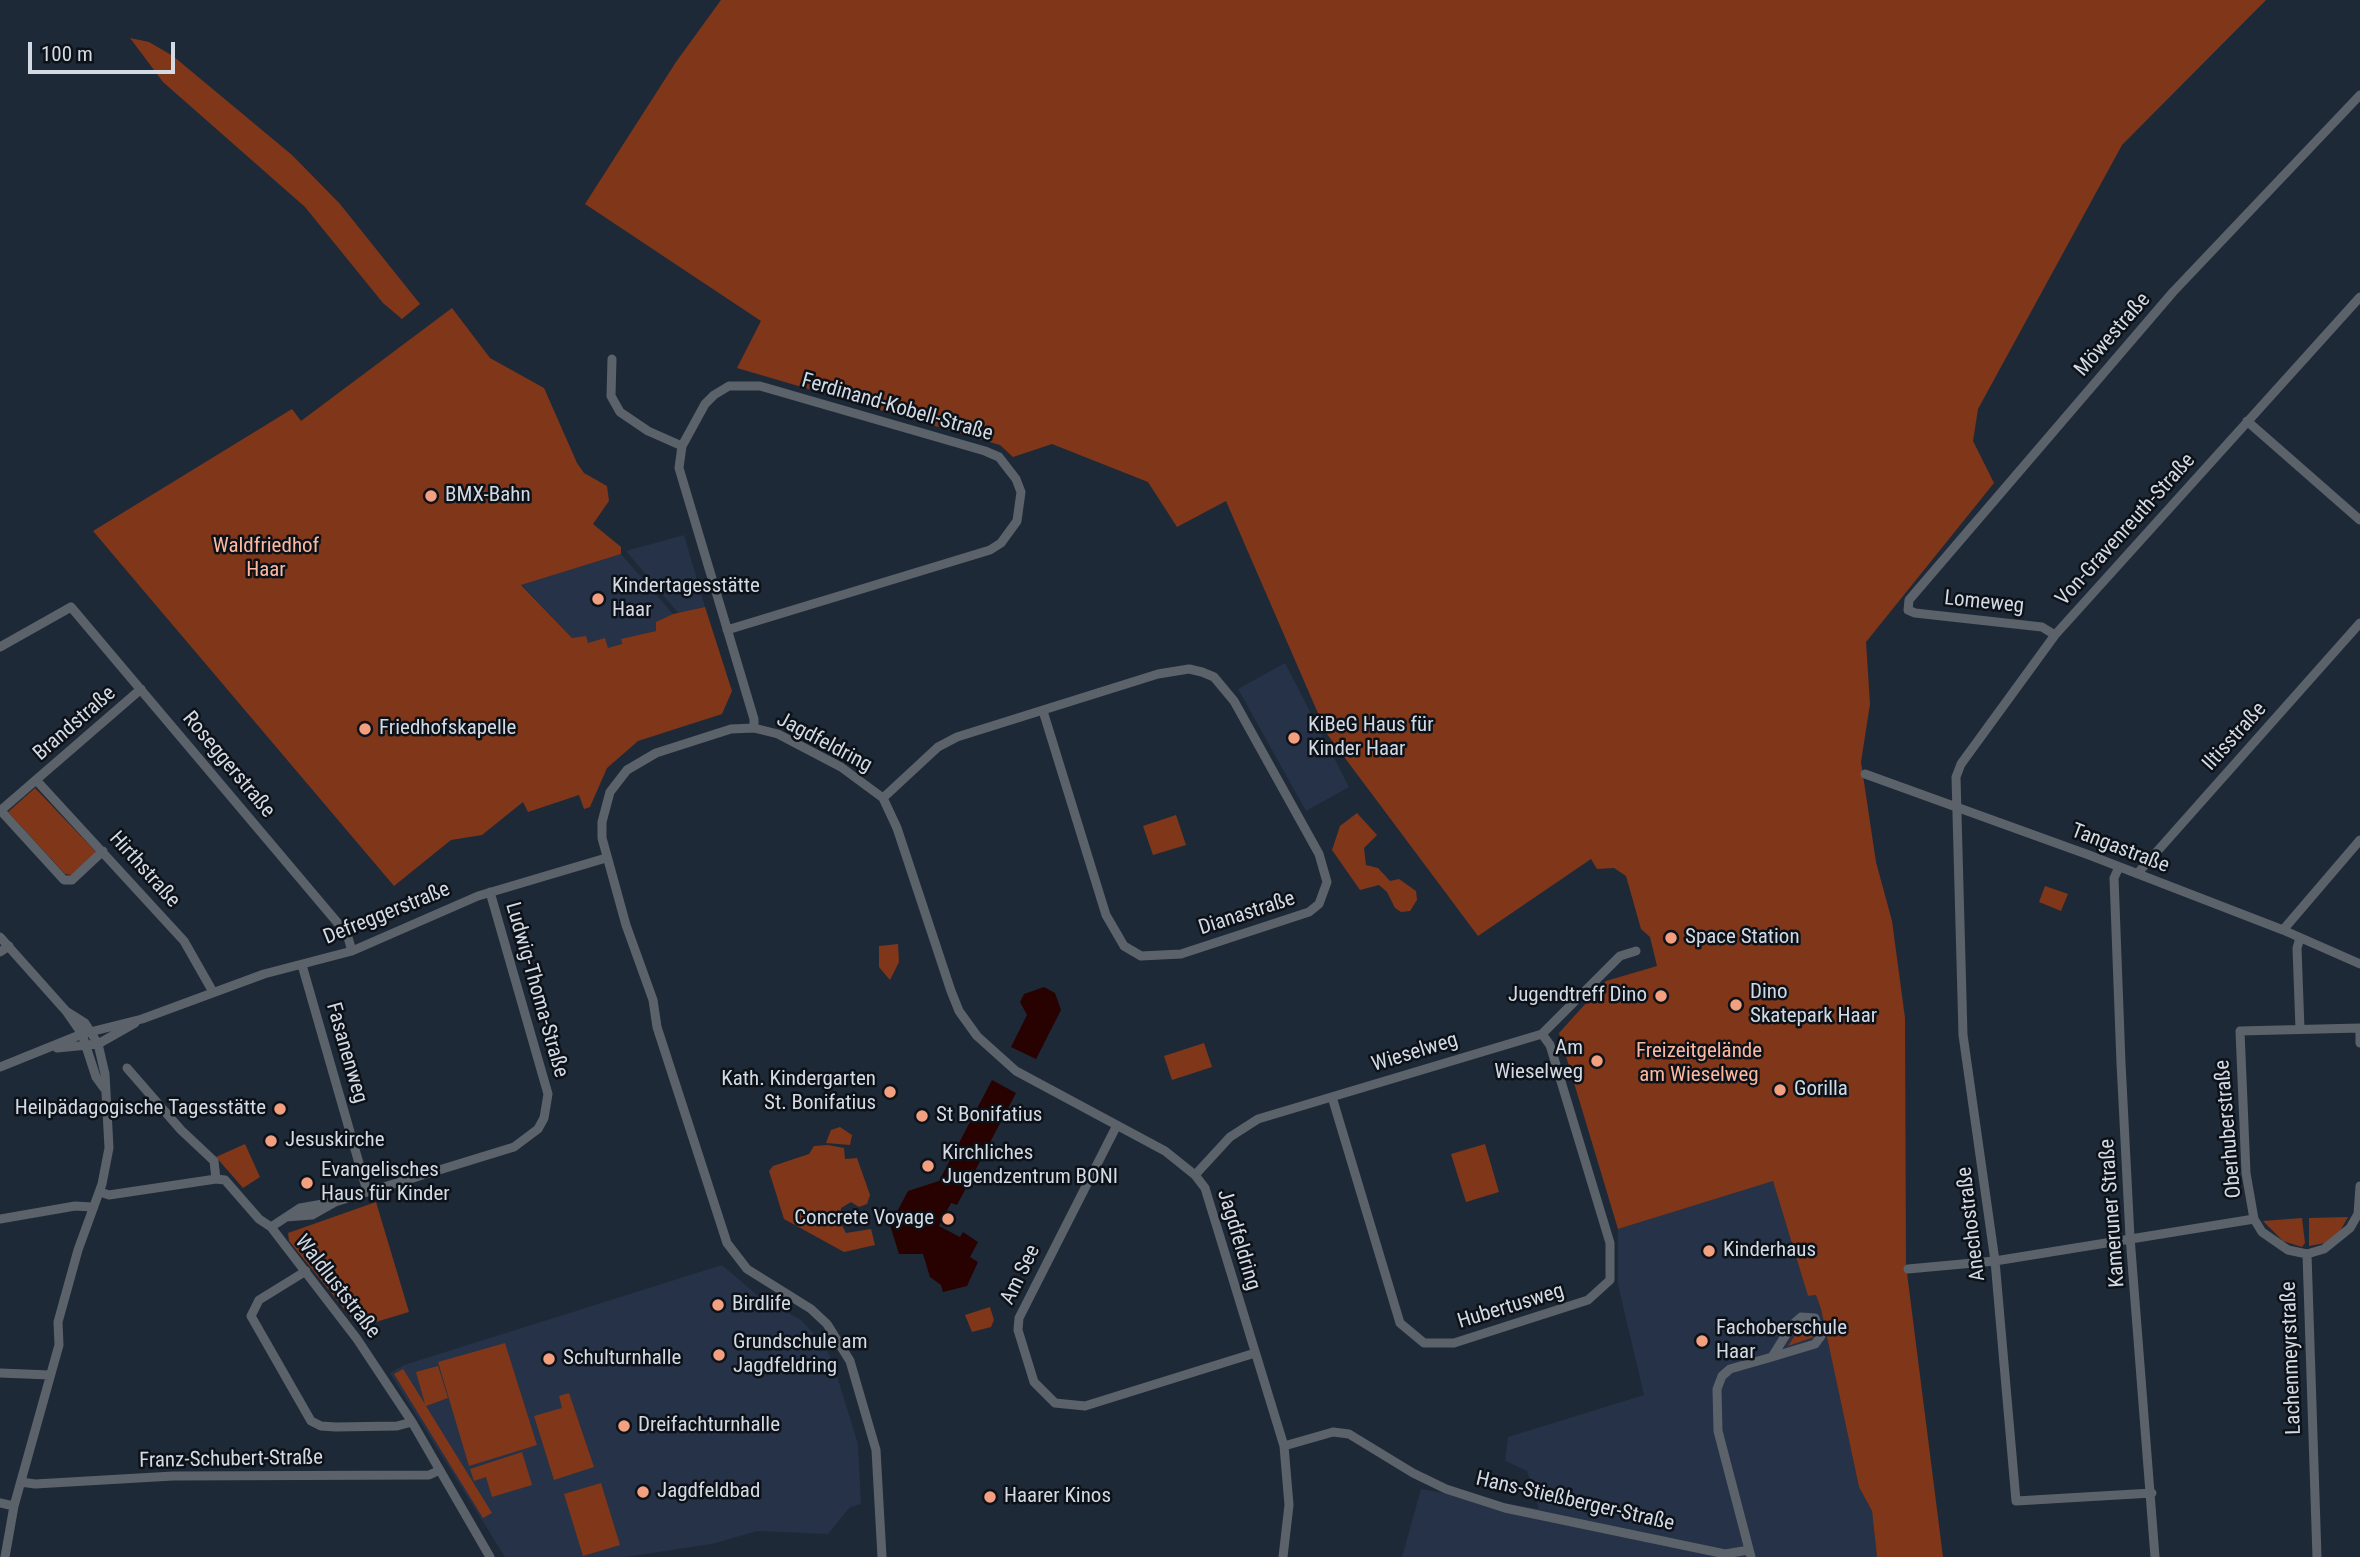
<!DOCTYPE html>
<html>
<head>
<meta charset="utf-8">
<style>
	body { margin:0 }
	#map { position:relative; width:2360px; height:1557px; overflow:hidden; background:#1e2938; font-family:"Roboto Condensed",sans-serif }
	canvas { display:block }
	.scale { position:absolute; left:28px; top:42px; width:147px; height:32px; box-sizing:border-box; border:4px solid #d3dae4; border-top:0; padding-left:9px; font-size:21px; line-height:24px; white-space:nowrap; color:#d3dae4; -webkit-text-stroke:5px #0d1118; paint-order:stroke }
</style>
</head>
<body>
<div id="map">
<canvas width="2360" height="1557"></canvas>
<div class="scale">100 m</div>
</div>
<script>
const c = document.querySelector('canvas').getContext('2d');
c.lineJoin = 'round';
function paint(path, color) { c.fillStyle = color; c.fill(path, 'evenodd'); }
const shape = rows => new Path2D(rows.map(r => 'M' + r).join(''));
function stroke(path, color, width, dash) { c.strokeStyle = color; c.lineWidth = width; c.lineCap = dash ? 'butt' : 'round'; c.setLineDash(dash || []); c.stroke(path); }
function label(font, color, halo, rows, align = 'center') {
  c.font = font + ' "Roboto Condensed",sans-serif'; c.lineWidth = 5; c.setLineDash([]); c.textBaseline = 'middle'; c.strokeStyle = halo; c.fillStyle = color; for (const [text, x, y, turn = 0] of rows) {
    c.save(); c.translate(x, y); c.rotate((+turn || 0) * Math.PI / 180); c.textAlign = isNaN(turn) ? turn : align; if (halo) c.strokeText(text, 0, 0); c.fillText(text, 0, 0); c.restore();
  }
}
const built = shape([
	[684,535,705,607,679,614,626,551],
	[621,554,673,614,657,622,656,631,621,640,622,644,608,649,572,638,521,584],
	[1285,663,1349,787,1306,811,1238,689],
	[1773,1180,1808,1296,1816,1295,1821,1309,1859,1487,1872,1511,1877,1557,1402,1557,1421,1489,1539,1509,1527,1471,1505,1461,1508,1437,1644,1395,1618,1285,1618,1229],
	[722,1265,757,1295,801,1320,823,1344,832,1360,858,1444,861,1504,850,1507,828,1534,757,1531,712,1544,625,1557,505,1557,390,1373,404,1365]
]);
const green = shape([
	[721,0,2266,0,2122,145,1978,409,1973,441,1994,483,1866,642,1870,704,1861,762,1876,862,1892,921,1905,1018,1906,1265,1943,1557,1877,1557,1872,1511,1859,1487,1821,1309,1816,1295,1808,1296,1773,1181,1618,1229,1559,1033,1606,981,1657,966,1650,937,1641,929,1626,876,1614,868,1597,869,1591,859,1478,936,1327,734,1226,501,1177,527,1148,482,1052,444,1013,457,1000,445,737,368,761,321,585,204,676,62],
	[130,38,149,42,173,56,292,155,340,204,420,304,402,319,383,303,305,207,163,82],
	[452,308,490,358,544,388,577,463,584,473,607,486,609,501,593,524,621,547,621,554,521,585,572,638,586,636,588,643,605,638,608,648,622,644,621,639,656,631,656,622,673,614,705,607,732,691,722,714,638,741,607,768,590,807,584,809,579,795,528,812,523,802,482,835,451,840,394,886,93,531,292,409,301,421],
	[35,788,96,852,71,875,65,874,8,812],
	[1357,813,1377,835,1364,848,1366,865,1378,868,1390,881,1399,879,1416,891,1417,900,1410,911,1401,912,1395,908,1387,892,1379,885,1360,890,1332,850,1340,826],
	[1176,815,1186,845,1153,855,1143,826],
	[2045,886,2068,894,2061,911,2039,902],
	[898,944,899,962,890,980,879,967,879,946],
	[1204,1043,1212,1067,1172,1080,1164,1056],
	[840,1127,852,1135,850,1145,826,1143,831,1130],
	[245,1144,260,1177,243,1188,216,1157],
	[1485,1144,1499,1192,1466,1202,1451,1154],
	[828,1145,844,1148,845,1159,857,1158,870,1195,867,1204,859,1207,851,1202,841,1208,840,1222,846,1233,871,1229,875,1245,844,1252,784,1219,769,1171,773,1166,809,1154,814,1146],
	[376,1202,409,1312,359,1327,289,1241,288,1233],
	[2348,1217,2339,1233,2325,1243,2309,1246,2309,1218],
	[2302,1218,2305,1243,2302,1247,2283,1241,2263,1221],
	[990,1307,994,1320,991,1327,972,1332,965,1315],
	[1808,1324,1815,1330,1814,1337,1788,1346,1801,1326],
	[505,1343,537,1445,469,1466,438,1362],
	[438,1366,448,1398,426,1406,492,1513,483,1518,394,1374,403,1369,425,1404,416,1372],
	[569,1393,594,1467,554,1480,534,1416,562,1408,559,1396],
	[522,1452,532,1485,492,1497,486,1477,474,1481,470,1469],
	[601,1483,620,1545,583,1556,564,1494]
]);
const water = shape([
	[1044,987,1055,993,1061,1010,1036,1059,1011,1047,1027,1015,1020,1002,1024,994],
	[992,1080,1016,1093,957,1205,951,1203,939,1226,960,1237,963,1232,978,1242,970,1257,978,1262,967,1286,943,1292,941,1285,930,1277,923,1254,899,1254,890,1225,908,1191,939,1181]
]);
const street = shape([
	[612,359,611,396,620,412,648,431,682,446],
	[2247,421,2360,520],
	[727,630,990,550,1001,543,1017,521,1021,492,1016,479,999,457,985,451,760,386,729,386,714,395,705,404,682,446,679,468,754,719,754,728],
	[2055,635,2042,627,1915,613,1908,610,1909,600,2173,292,2360,95],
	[0,647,71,607,347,934,352,951],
	[1865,774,2089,855,2283,930,2360,964],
	[37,781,184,941,213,992],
	[883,798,938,747,957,737,1158,674,1189,669,1202,672,1214,677,1234,701,1319,854,1327,882,1319,904,1309,912,1181,954,1141,956,1124,946,1106,915,1043,711],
	[0,811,141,689],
	[1,811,64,880,72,880,103,851],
	[2119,867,2114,878,2121,1063,2130,1237,2155,1557],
	[2137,874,2360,623],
	[2283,930,2360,840],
	[0,937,66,1011,82,1034,96,1077,104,1088],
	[0,952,9,946],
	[302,965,367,1191],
	[2300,1029,2297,948,2300,938],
	[2360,1043,2360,1028,2240,1031,2246,1173,2254,1219,2262,1232,2288,1250,2307,1254,2324,1249,2350,1228,2358,1214,2360,1186],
	[57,1048,98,1044,135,1023],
	[0,1067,82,1034,142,1019,264,974,352,951,478,896,606,858],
	[127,1068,181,1130,214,1161,216,1179,225,1180,259,1219,271,1227,357,1339,412,1422,490,1557],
	[1332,1097,1400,1323,1424,1343,1454,1343,1588,1300,1610,1280,1610,1243,1550,1045,1542,1034],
	[1117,1125,1019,1318,1018,1330,1034,1382,1055,1403,1085,1406,1255,1353],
	[1195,1175,1230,1137,1258,1119,1542,1034,1620,956,1636,951],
	[100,1192,109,1195,216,1179],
	[286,1217,312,1215,335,1202],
	[0,1219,75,1206,92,1207],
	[271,1227,300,1208,335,1202,514,1147,538,1129,544,1118,548,1094,490,892],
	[2307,1254,2317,1557],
	[1908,1269,1995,1261,2254,1219],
	[306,1271,259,1300,251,1316,311,1421,321,1426,336,1427,397,1426,412,1422],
	[0,1373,50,1375],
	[1284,1446,1333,1432,1349,1434,1413,1473,1446,1489,1505,1508,1725,1554,1749,1550],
	[21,1482,35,1484,173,1476,429,1475,440,1470],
	[2152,1493,2016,1501,1995,1261,1963,1035,1956,777,1961,764,2055,635,2360,297],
	[0,1503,14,1506],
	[5,1557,14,1506,59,1345,58,1322,78,1250,102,1184,109,1148,105,1074,98,1044,85,1023,66,1011],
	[882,1557,876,1450,850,1361,827,1324,811,1309,747,1269,727,1243,657,1027,653,1000,626,925,602,838,602,822,610,792,627,770,656,753,731,729,754,728,778,734,841,767,883,798,897,828,951,991,959,1011,977,1036,1016,1071,1165,1151,1195,1175,1205,1188,1284,1446,1289,1505,1283,1557],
	[1751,1557,1718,1431,1717,1389,1722,1376,1730,1369,1772,1357,1815,1344,1821,1336,1815,1318,1801,1317,1792,1325,1772,1357]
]);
const markers = [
	[431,496,7,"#f3a081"],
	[598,599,7,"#f3a081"],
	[365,729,7,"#f3a081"],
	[1294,738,7,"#f3a081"],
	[1671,938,7,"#f3a081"],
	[1661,996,7,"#f3a081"],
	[1736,1005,7,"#f3a081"],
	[1597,1061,7,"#f3a081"],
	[1780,1090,7,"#f3a081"],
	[890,1092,7,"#f3a081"],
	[280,1109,7,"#f3a081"],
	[922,1116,7,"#f3a081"],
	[271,1141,7,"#f3a081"],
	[928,1166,7,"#f3a081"],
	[307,1183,7,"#f3a081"],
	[948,1219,7,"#f3a081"],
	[1709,1251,7,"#f3a081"],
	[718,1305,7,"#f3a081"],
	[1702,1341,7,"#f3a081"],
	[719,1355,7,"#f3a081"],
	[549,1359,7,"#f3a081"],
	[624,1426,7,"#f3a081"],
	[643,1492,7,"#f3a081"],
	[990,1497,7,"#f3a081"]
];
const streetNames = [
	["Möwestraße",2113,335,-49],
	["Ferdinand-Kobell-Straße",897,408,16],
	["Von-Gravenreuth-Straße",2126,530,-48],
	["Lomeweg",1984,603,6],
	["Brandstraße",75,724,-41],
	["Iltisstraße",2235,737,-48],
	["Jagdfeldring",824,743,28],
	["Roseggerstraße",228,765,50],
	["Tangastraße",2120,849,21],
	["Hirthstraße",144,870,48],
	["Defreggerstraße",387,914,-22],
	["Dianastraße",1247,914,-18],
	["Ludwig-Thoma-Straße",536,990,74],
	["Fasanenweg",346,1053,74],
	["Wieselweg",1415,1053,-17],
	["Oberhuberstraße",2229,1129,-95],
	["Kameruner Straße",2113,1213,-94],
	["Anechostraße",1972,1224,-97],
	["Jagdfeldring",1238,1240,73],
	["Am See",1021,1275,-64],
	["Waldluststraße",337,1287,52],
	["Hubertusweg",1511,1307,-17],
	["Lachenmeyrstraße",2292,1358,-92],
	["Franz-Schubert-Straße",231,1460,-1],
	["Hans-Stießberger-Straße",1575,1502,13]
];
const poiNames = [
	["BMX-Bahn",445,496],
	["Kindertagesstätte",612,587],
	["Haar",612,611],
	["KiBeG Haus für",1308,726],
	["Kinder Haar",1308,750],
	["Friedhofskapelle",379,729],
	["Space Station",1685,938],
	["Dino",1750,993],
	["Skatepark Haar",1750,1017],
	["Jugendtreff Dino",1647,996,"right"],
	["Am",1583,1049,"right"],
	["Wieselweg",1583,1073,"right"],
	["Kath. Kindergarten",876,1080,"right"],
	["St. Bonifatius",876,1104,"right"],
	["Gorilla",1794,1090],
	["Heilpädagogische Tagesstätte",266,1109,"right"],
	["St Bonifatius",936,1116],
	["Jesuskirche",285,1141],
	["Kirchliches",942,1154],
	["Jugendzentrum BONI",942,1178],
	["Evangelisches",321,1171],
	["Haus für Kinder",321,1195],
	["Concrete Voyage",934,1219,"right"],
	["Kinderhaus",1723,1251],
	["Birdlife",732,1305],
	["Fachoberschule",1716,1329],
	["Haar",1716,1353],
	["Grundschule am",733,1343],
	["Jagdfeldring",733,1367],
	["Schulturnhalle",563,1359],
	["Dreifachturnhalle",638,1426],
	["Jagdfeldbad",657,1492],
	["Haarer Kinos",1004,1497]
];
const parkNames = [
	["Waldfriedhof",266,547],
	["Haar",266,571],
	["Freizeitgelände",1699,1052],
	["am Wieselweg",1699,1076]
];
paint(built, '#253247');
paint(green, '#803619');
paint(water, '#270200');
stroke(street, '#5c626a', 9);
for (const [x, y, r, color] of markers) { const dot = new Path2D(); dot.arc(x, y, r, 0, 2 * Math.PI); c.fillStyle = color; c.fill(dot); stroke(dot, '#0d1118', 2.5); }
label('21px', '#d3dae4', '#0d1118', streetNames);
label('21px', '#d3dae4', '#0d1118', poiNames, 'left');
label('21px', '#fdb9a0', '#0d1118', parkNames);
</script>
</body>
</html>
